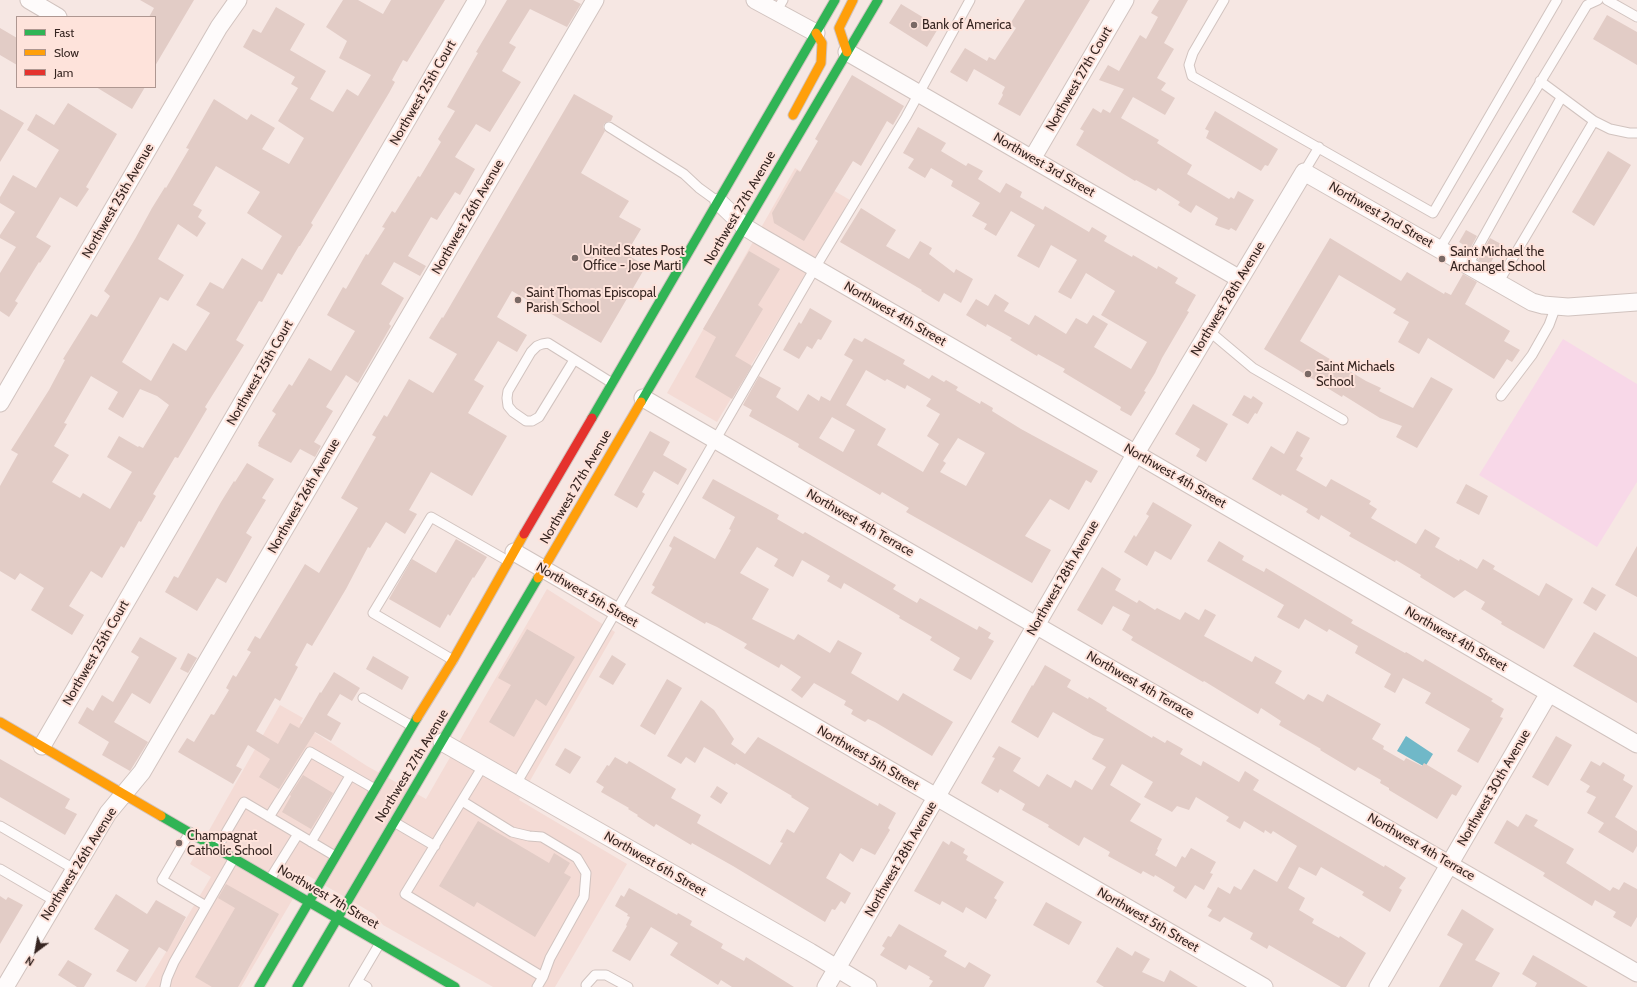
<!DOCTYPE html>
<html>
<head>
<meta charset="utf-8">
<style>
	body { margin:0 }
	#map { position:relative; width:1637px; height:987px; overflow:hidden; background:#f6e7e3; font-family:Cabin,sans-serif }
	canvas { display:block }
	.legend { position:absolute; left:16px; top:16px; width:140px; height:72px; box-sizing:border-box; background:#fee3db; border:1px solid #ae9791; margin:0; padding:5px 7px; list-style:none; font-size:12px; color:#362521 }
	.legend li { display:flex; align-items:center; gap:8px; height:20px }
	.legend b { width:20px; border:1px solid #ae9791 }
	.north { position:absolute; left:16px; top:931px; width:40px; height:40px; -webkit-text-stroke:3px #fee3db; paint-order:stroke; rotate:212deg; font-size:11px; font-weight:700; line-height:16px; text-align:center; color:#362521 }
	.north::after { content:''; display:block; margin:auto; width:14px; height:18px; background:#362521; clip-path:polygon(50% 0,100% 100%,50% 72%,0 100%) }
</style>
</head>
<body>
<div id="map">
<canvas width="1637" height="987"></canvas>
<ul class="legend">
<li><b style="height:5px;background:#30b455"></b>Fast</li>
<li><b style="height:5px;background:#ff9f0a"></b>Slow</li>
<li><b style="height:5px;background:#e5322d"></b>Jam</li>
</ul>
<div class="north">N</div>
</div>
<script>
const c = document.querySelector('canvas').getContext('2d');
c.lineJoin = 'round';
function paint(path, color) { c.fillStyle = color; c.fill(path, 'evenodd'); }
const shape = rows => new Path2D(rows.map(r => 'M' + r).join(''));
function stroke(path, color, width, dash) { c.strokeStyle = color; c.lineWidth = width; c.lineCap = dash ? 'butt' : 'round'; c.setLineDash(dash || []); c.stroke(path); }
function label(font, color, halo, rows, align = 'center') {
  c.font = font + ' Cabin,sans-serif'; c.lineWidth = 4; c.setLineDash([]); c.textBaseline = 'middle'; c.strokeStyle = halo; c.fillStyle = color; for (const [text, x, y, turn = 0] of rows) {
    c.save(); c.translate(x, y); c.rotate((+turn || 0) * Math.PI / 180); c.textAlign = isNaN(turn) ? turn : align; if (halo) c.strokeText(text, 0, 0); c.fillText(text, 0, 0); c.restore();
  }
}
const built = shape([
	[795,168,850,200,717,422,667,393],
	[547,589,615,632,519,800,627,864,555,987,493,987,383,925,374,914,307,875,241,987,145,987,211,877,190,864,280,705,303,718,300,723,367,766,426,799]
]);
const green = shape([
	[1563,339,1637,384,1637,482,1597,547,1479,475]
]);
const water = shape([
	[1406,736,1433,754,1425,767,1397,751]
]);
const building = shape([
	[140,0,194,0,155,66,155,17,149,17,154,8],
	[343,0,358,0,383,14,391,0,445,0,407,62,403,60,392,80,395,82,389,93,311,223,313,225,300,246,299,246,282,275,278,273,262,302,259,301,236,340,244,345,205,407,207,409,178,458,175,457,153,494,156,496,141,522,139,521,124,548,121,546,102,578,91,571,69,606,84,615,72,635,31,610,44,588,20,573,15,580,0,571,0,486,18,454,11,450,49,390,65,360,63,359,91,314,97,317,110,296,104,291,135,239,152,208,165,187,166,188,189,149,186,148,214,99,247,120,251,114,275,128,262,149,289,164,304,138,278,121,298,88,291,84,295,77,243,47,253,29,261,33,276,7,305,24,290,50,326,71,310,99,333,112,347,89,358,96,371,75,339,58,347,41,326,27],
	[216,166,260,192,247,213,282,236,262,270,242,258,223,289,210,282,196,305,210,313,186,351,173,343,151,381,122,362,160,297,168,301,184,275,158,259,178,224,197,237,206,223,198,217,202,210,193,205],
	[91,376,118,392,108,409,123,418,140,389,157,396,169,405,143,448,139,446,138,447,119,436,107,457,132,472,110,509,83,493,80,498,52,482,69,455,54,446,67,424,64,423],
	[507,0,573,0,581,4,567,27,530,9,509,43,516,47,502,71,521,82,490,132,476,124,455,157,475,169,460,195,455,192,437,220,431,217,408,256,426,266,420,276,394,262,381,284,404,298,389,324,391,326,358,383,346,375,326,407,333,411,314,442,321,446,315,457,300,449,291,463,258,446,259,444,258,443,276,414,272,411,289,384,292,386,309,358,331,371,355,331,327,315,343,287,346,289,366,254,368,255,385,228,382,227,392,211,395,213,418,176,420,177,441,142,438,139,455,111,447,107,478,53,476,52],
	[1025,0,1090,0,1020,116,998,104,1003,95,1002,93,1005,87,974,69,967,82,950,72,965,48,987,61,989,57,995,60,1016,28,1010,24],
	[1159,0,1188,0,1164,43,1174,49,1157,78,1166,83,1161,90,1175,98,1165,115,1133,97,1121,118,1159,140,1157,143,1192,165,1187,174,1229,199,1231,197,1234,199,1238,191,1254,200,1236,231,1231,228,1229,230,1226,229,1215,225,1218,218,1196,205,1191,213,1178,205,1180,202,1158,188,1156,191,1136,180,1135,181,1076,145,1084,131,1080,129,1093,108,1101,113,1103,109,1110,113,1124,89,1099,80,1108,65,1119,71,1140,35,1146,39,1158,17,1151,13],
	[901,4,939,27,927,47,889,23],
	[1607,15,1637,32,1637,65,1593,39],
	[0,28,17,38,17,65,0,55],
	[852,75,904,106,893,125,887,121,861,166,853,161,804,241,774,223,772,213,797,170,800,172,818,141,815,139],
	[96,87,145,87,132,109],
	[574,94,613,116,611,121,607,122,604,124,603,127,605,131,581,173,629,201,619,217,641,229,626,254,646,266,601,343,512,291,497,317,527,335,517,352,498,341,474,380,484,386,468,413,507,436,472,496,431,472,409,510,417,514,405,534,386,522,370,548,368,547,346,589,312,646,307,643,295,665,298,667,280,701,275,698,256,731,278,744,290,723,299,728,320,692,321,693,334,672,360,688,352,701,340,694,327,715,341,723,331,741,315,732,279,789,259,777,270,759,248,745,236,766,242,769,233,784,178,752,187,738,194,742,211,714,214,715,229,690,226,688,233,675,236,677,251,652,247,650,255,636,260,639,305,564,319,573,358,508,341,498,376,437,372,435,384,415,387,417,409,379,433,393,457,354,429,338,442,317,443,318],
	[68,103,117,134,86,187,89,189,77,207,60,197,36,237,51,246,40,263,39,262,15,301,18,303,9,317,0,311,0,273,16,247,0,238,0,235,15,212,0,203,0,197,13,175,36,188,59,150,27,130,36,114,54,125],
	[0,109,24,123,0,162],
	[1215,111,1278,149,1268,166,1265,165,1261,171,1206,138,1209,131,1205,129],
	[918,127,946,143,941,151,966,166,968,163,983,171,978,179,1000,193,1006,183,1022,192,1020,197,1043,210,1045,206,1089,232,1092,227,1107,236,1104,241,1132,257,1133,255,1157,269,1158,266,1178,278,1175,283,1196,295,1187,311,1189,312,1162,358,1155,373,1144,391,1146,392,1131,416,1120,410,1121,407,1063,372,1065,369,1038,354,1037,356,1010,340,1012,338,987,324,986,327,966,315,976,299,988,306,995,294,1009,303,1004,311,1029,325,1035,315,1066,334,1076,318,1087,324,1093,315,1108,324,1094,347,1131,369,1147,342,1101,315,1115,291,1086,273,1071,299,1058,292,1077,260,1051,245,1039,268,1017,256,1035,225,1011,211,996,236,984,229,987,224,972,216,980,203,951,186,953,181,931,168,925,178,908,168,914,159,903,153],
	[1608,151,1631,165,1594,226,1572,212],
	[861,208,896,230,886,246,909,259,920,241,932,248,929,254,954,273,956,269,973,279,961,303,944,293,939,302,921,291,922,290,840,242],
	[1466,230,1477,236,1470,249,1459,242],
	[1330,238,1401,281,1407,272,1444,294,1445,292,1451,295,1463,274,1477,282,1465,304,1510,331,1504,341,1520,350,1512,362,1507,359,1494,379,1428,338,1419,354,1398,342,1409,322,1393,313,1396,309,1339,275,1300,341,1366,381,1381,388,1379,391,1413,408,1431,377,1453,389,1417,448,1396,437,1402,426,1380,418,1343,395,1342,397,1264,349],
	[1490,238,1501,244,1489,266,1478,260],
	[749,251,780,269,758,305,763,309,735,356,752,366,732,399,695,377,716,337,703,329],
	[810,308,832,321,821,340,818,339,812,349,807,346,799,359,783,350,799,322,801,324],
	[854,338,862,342,865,338,905,360,903,364,929,379,932,375,944,382,946,380,958,387,956,390,980,404,981,401,993,408,992,411,1021,429,1098,471,1091,483,1086,480,1069,510,1050,499,1025,536,1051,550,1032,583,906,512,909,508,892,498,882,492,880,495,870,489,798,447,799,444,749,416,752,410,743,405,759,376,781,388,776,397,798,411,808,394,819,401,821,396,830,401,853,360,844,355],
	[866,370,885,381,887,379,905,389,907,385,931,399,926,406,940,414,927,436,939,444,923,472,877,445,886,429,846,405],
	[832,417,855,430,843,452,819,438],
	[958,438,985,453,966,486,940,472,946,463,943,461],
	[1244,395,1251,399,1253,396,1263,403,1257,414,1255,413,1248,424,1232,415],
	[1193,404,1228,424,1206,462,1196,456,1200,449,1175,434],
	[650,431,670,442,663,455,687,469,678,485,654,471,642,492,645,494,637,508,614,495],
	[1297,431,1310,438,1300,456,1303,458,1296,470,1326,487,1331,479,1371,501,1369,504,1377,509,1371,518,1416,544,1425,529,1440,538,1435,547,1459,561,1460,559,1477,569,1483,559,1495,566,1493,569,1539,596,1546,583,1573,599,1544,649,1501,624,1502,622,1481,609,1485,602,1465,590,1454,598,1420,577,1421,575,1396,560,1395,562,1349,536,1351,533,1321,515,1319,520,1306,512,1308,509,1282,494,1281,496,1252,479,1271,446,1284,454],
	[247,463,274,479,262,498,266,500,246,533,252,537,226,583,217,578,197,611,165,592,174,576,178,578,221,502,234,481,235,482],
	[713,479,779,515,777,519,803,534,805,532,896,585,893,589,917,603,920,598,977,630,979,626,991,633,988,638,994,641,971,680,953,670,960,658,930,640,932,637,899,618,900,616,844,583,841,589,827,581,830,576,802,560,793,577,774,566,778,559,757,547,740,573,769,589,752,619,794,640,798,634,830,653,838,640,862,653,851,673,898,701,903,693,953,722,932,756,875,722,868,719,865,722,851,714,853,710,844,705,846,701,814,683,802,698,791,690,801,677,781,664,779,668,744,648,747,644,717,627,706,622,705,624,651,593,655,587,652,585,672,548,669,546,674,536,715,559,731,530,729,529,735,517,702,498],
	[1466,484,1488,496,1479,515,1456,503],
	[1153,502,1192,525,1171,560,1155,551,1147,566,1124,552,1134,535,1136,537,1149,516,1146,514],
	[456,539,487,557,474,578,473,577,450,616,448,614,440,628,389,599,412,559,436,573],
	[1219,541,1244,556,1242,560,1264,572,1266,568,1353,620,1351,623,1405,653,1406,652,1423,662,1425,659,1493,699,1491,701,1504,709,1500,717,1503,718,1478,763,1457,751,1470,729,1425,703,1431,693,1403,678,1395,693,1384,687,1391,674,1355,653,1358,646,1329,629,1327,632,1305,619,1299,629,1277,617,1284,605,1207,561],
	[1637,546,1637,597,1615,585],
	[1102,567,1121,579,1115,590,1137,603,1139,600,1155,610,1157,608,1180,620,1185,612,1199,620,1205,609,1216,615,1204,636,1252,662,1255,656,1282,671,1275,683,1304,700,1308,694,1323,702,1327,694,1381,724,1372,739,1384,746,1383,749,1404,761,1406,758,1422,766,1424,763,1462,786,1456,796,1452,794,1437,819,1389,790,1389,788,1380,783,1381,780,1358,767,1355,771,1320,750,1321,749,1279,725,1281,721,1261,708,1258,714,1204,681,1203,682,1131,640,1133,637,1122,630,1130,615,1113,606,1102,625,1077,610],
	[1592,587,1606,595,1596,611,1583,603],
	[527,629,575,657,546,706,536,699,514,737,489,722,511,685,498,678],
	[1594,632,1637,657,1637,703,1573,666],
	[140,637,177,658,150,704,132,693,114,722,148,742,130,771,102,755,109,742,78,723,87,707,93,711,102,695,113,702,139,657,131,652],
	[188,653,197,658,188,673,180,669],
	[612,655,626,664,613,685,599,677],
	[373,656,409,677,402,690,366,669],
	[1045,665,1071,680,1067,687,1088,699,1089,697,1107,708,1106,710,1152,738,1153,736,1165,743,1167,740,1183,749,1180,754,1201,766,1203,761,1239,782,1245,771,1259,780,1253,790,1384,867,1385,865,1406,878,1399,888,1402,890,1390,912,1362,895,1364,892,1321,867,1316,876,1299,867,1288,888,1305,898,1299,910,1314,919,1312,923,1339,938,1340,936,1366,953,1346,987,1341,987,1269,945,1267,949,1250,939,1253,933,1224,917,1220,922,1208,916,1212,910,1207,907,1218,887,1230,894,1234,886,1241,890,1254,869,1277,882,1297,846,1273,831,1271,834,1265,830,1264,833,1244,821,1240,829,1226,821,1229,817,1196,797,1189,810,1177,806,1172,812,1144,797,1153,782,1122,764,1110,785,1141,804,1130,821,1162,839,1157,849,1158,850,1155,855,1176,867,1182,856,1185,858,1191,848,1216,862,1210,873,1213,874,1204,890,1195,885,1186,899,1173,891,1175,887,1155,875,1154,877,1143,871,1141,874,1108,856,1110,852,1084,837,1079,846,1048,827,1049,825,1022,810,1025,804,1000,789,998,793,981,783,995,758,992,757,999,746,1021,758,1013,771,1039,787,1047,774,1071,788,1075,780,1092,790,1106,767,1092,759,1104,739,1093,735,1053,712,1038,738,1011,722,1032,685,1033,686],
	[667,679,682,688,655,735,640,726],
	[701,700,714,710,734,739,731,744,745,754,758,737,878,806,879,803,896,813,888,828,890,830,875,855,861,848,853,862,840,853,826,878,851,893,845,904,841,901,835,910,832,909,825,922,733,866,692,843,691,845,656,824,654,827,637,816,638,815,628,809,629,808,601,792,604,787,596,782,607,765,609,766,615,757,627,764,629,761,676,789,671,798,701,815,697,823,770,865,783,843,780,842,787,829,794,833,809,808,791,797,792,796,736,763,735,765,704,747,695,763,686,757,681,764,667,756],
	[1556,736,1572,745,1548,786,1532,777],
	[565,748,581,757,570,774,555,765],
	[0,759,70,799,65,808,77,814,65,835,0,797],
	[1591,761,1600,766,1603,762,1625,775,1623,780,1633,786,1615,817,1637,831,1637,846,1633,853,1598,832,1604,823,1587,813,1596,797,1586,792,1590,786,1580,780],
	[303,775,333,793,311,829,282,812,291,796,290,795],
	[717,786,728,793,721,804,710,797],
	[1526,814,1538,820,1534,826,1574,849,1566,863,1610,891,1613,887,1619,890,1624,882,1637,889,1637,917,1631,927,1613,917,1616,912,1595,900,1592,906,1543,876,1545,873,1494,843,1507,820,1518,827],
	[478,821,549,863,554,853,570,863,564,873,571,877,535,937,477,902,474,907,439,886],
	[943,841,949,845,951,841,965,849,963,853,968,856,966,860,1004,882,994,898,997,900,986,919,966,907,963,913,942,901,940,905,914,891],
	[226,884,279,914,238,987,212,987,195,977,235,908,218,898],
	[629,888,677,915,678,913,692,921,690,925,723,944,721,948,744,961,746,957,794,987,732,987,721,980,718,985,670,955,678,943,651,927,630,961,612,951,627,926,626,925,630,917,627,916,628,914,615,906,621,895,624,897],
	[116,894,147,914,156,900,186,917,167,952,159,947,136,982,116,971,129,950,94,929],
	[0,896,6,900,8,897,23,905,0,944],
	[1046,902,1082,922,1069,945,1033,925],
	[1462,909,1494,929,1475,960,1500,973,1492,987,1439,987,1463,944,1447,935],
	[899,924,947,951,944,956,965,968,969,962,991,975,984,987,929,987,933,981,929,979,930,977,909,965,906,970,880,955,885,948,882,946,888,936,891,937],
	[1117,947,1132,956,1135,951,1150,959,1142,972,1164,982,1170,970,1198,987,1104,987,1096,982],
	[1533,955,1554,967,1588,987,1535,987,1537,983,1522,974],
	[68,960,92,974,84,987,77,987,58,975]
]);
const lane = shape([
	[1224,0,1193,53,1189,65,1192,76,1433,213,1557,0],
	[1607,0,1637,17],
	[776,12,783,0],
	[1540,81,1594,121,1610,129,1629,133,1637,133],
	[609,127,684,174,699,188,717,201],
	[1304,172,1319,147],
	[1440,248,1587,5,1598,0],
	[1468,265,1561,98],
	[1498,283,1594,121],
	[1209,331,1253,368,1343,420],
	[574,360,539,417,532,421,526,421,513,412,508,406,507,398,508,391,531,352,537,346,542,344,548,343,612,383],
	[1501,396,1532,355,1549,325,1556,306],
	[453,660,373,613,431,517,508,561],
	[363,698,412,726],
	[483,766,405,894,543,977,537,987],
	[516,784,815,268,906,117,970,0],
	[462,801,512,832,529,836,542,837,577,858,586,873,584,897,550,958,543,977],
	[269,817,310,752,375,789],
	[394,822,435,846],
	[0,826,74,869],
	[190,832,162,880,206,906],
	[311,842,350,776],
	[217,848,244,802,298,834],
	[0,869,55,901],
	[270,879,298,834,335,856],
	[358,982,367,987],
	[586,985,595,975,606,975,628,987],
	[165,987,167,978,174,962,234,858],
	[354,987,380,943]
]);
const street = shape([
	[29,0,58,17],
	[755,0,816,33],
	[847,52,1240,279],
	[1032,159,1125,0],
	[719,202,745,227,758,235,1637,744],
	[643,398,1637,973],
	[0,403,219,27,238,0],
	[514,552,1264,987],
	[442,742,810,952,868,987],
	[42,746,477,0],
	[5,987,108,813,142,772,595,0],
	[826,987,1136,453,1304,172,1532,302,1543,305,1568,307,1637,302],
	[1378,987,1549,693]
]);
const fast = shape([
	[641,402,878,0],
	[592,418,835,0],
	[161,816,455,987],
	[259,987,417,718],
	[297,987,538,578]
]);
const slow = shape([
	[847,52,839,28,853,0],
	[793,115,821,63,822,43,816,33],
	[538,578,641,402],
	[417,718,453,660,524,534],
	[0,722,161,816]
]);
const jam = shape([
	[524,534,592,418]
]);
const markers = [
	[914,25,4,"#796965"],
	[575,258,4,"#796965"],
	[1442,259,4,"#796965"],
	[518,300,4,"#796965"],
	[1308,374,4,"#796965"],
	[179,843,4,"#796965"]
];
const poiNames = [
	["Bank of America",922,25],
	["United States Post",583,251],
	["Office - Jose Marti",583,266],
	["Saint Michael the",1450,252],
	["Archangel School",1450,267],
	["Saint Thomas Episcopal",526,293],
	["Parish School",526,308],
	["Saint Michaels",1316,367],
	["School",1316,382],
	["Champagnat",187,836],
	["Catholic School",187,851]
];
const streetNames = [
	["Northwest 27th Court",1079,79,-60],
	["Northwest 25th Court",423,93,-60],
	["Northwest 3rd Street",1044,165,30],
	["Northwest 25th Avenue",118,201,-60],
	["Northwest 27th Avenue",740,208,-60],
	["Northwest 2nd Street",1381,215,30],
	["Northwest 26th Avenue",468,217,-60],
	["Northwest 28th Avenue",1228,299,-59],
	["Northwest 4th Street",895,314,30],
	["Northwest 25th Court",260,373,-60],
	["Northwest 4th Street",1175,476,30],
	["Northwest 27th Avenue",576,487,-60],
	["Northwest 26th Avenue",304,496,-60],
	["Northwest 4th Terrace",860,523,30],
	["Northwest 28th Avenue",1063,578,-60],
	["Northwest 5th Street",587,595,30],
	["Northwest 4th Street",1456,639,30],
	["Northwest 25th Court",96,653,-60],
	["Northwest 4th Terrace",1140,685,30],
	["Northwest 5th Street",868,758,30],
	["Northwest 27th Avenue",412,766,-59],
	["Northwest 30th Avenue",1494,788,-60],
	["Northwest 4th Terrace",1421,847,30],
	["Northwest 28th Avenue",901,859,-60],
	["Northwest 26th Avenue",79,864,-58],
	["Northwest 6th Street",655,864,30],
	["Northwest 7th Street",328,897,30],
	["Northwest 5th Street",1148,920,30]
];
paint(built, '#f4dbd5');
paint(green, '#f8d8e8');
paint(water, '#70b8c8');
paint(building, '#e2ccc6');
stroke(lane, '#d1c3bf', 11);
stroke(street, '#d1c3bf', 19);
stroke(fast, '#d1c3bf', 11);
stroke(slow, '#d1c3bf', 11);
stroke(jam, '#d1c3bf', 11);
stroke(lane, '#fefbfb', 9);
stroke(street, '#fefbfb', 17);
stroke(fast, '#30b455', 9);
stroke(slow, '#ff9f0a', 9);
stroke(jam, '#e5322d', 9);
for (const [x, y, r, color] of markers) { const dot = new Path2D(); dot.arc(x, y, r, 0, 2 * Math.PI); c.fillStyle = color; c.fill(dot); stroke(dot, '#fee3db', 1.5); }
label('13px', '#362521', '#fee3db', poiNames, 'left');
label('13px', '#362521', '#fee3db', streetNames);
</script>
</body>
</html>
